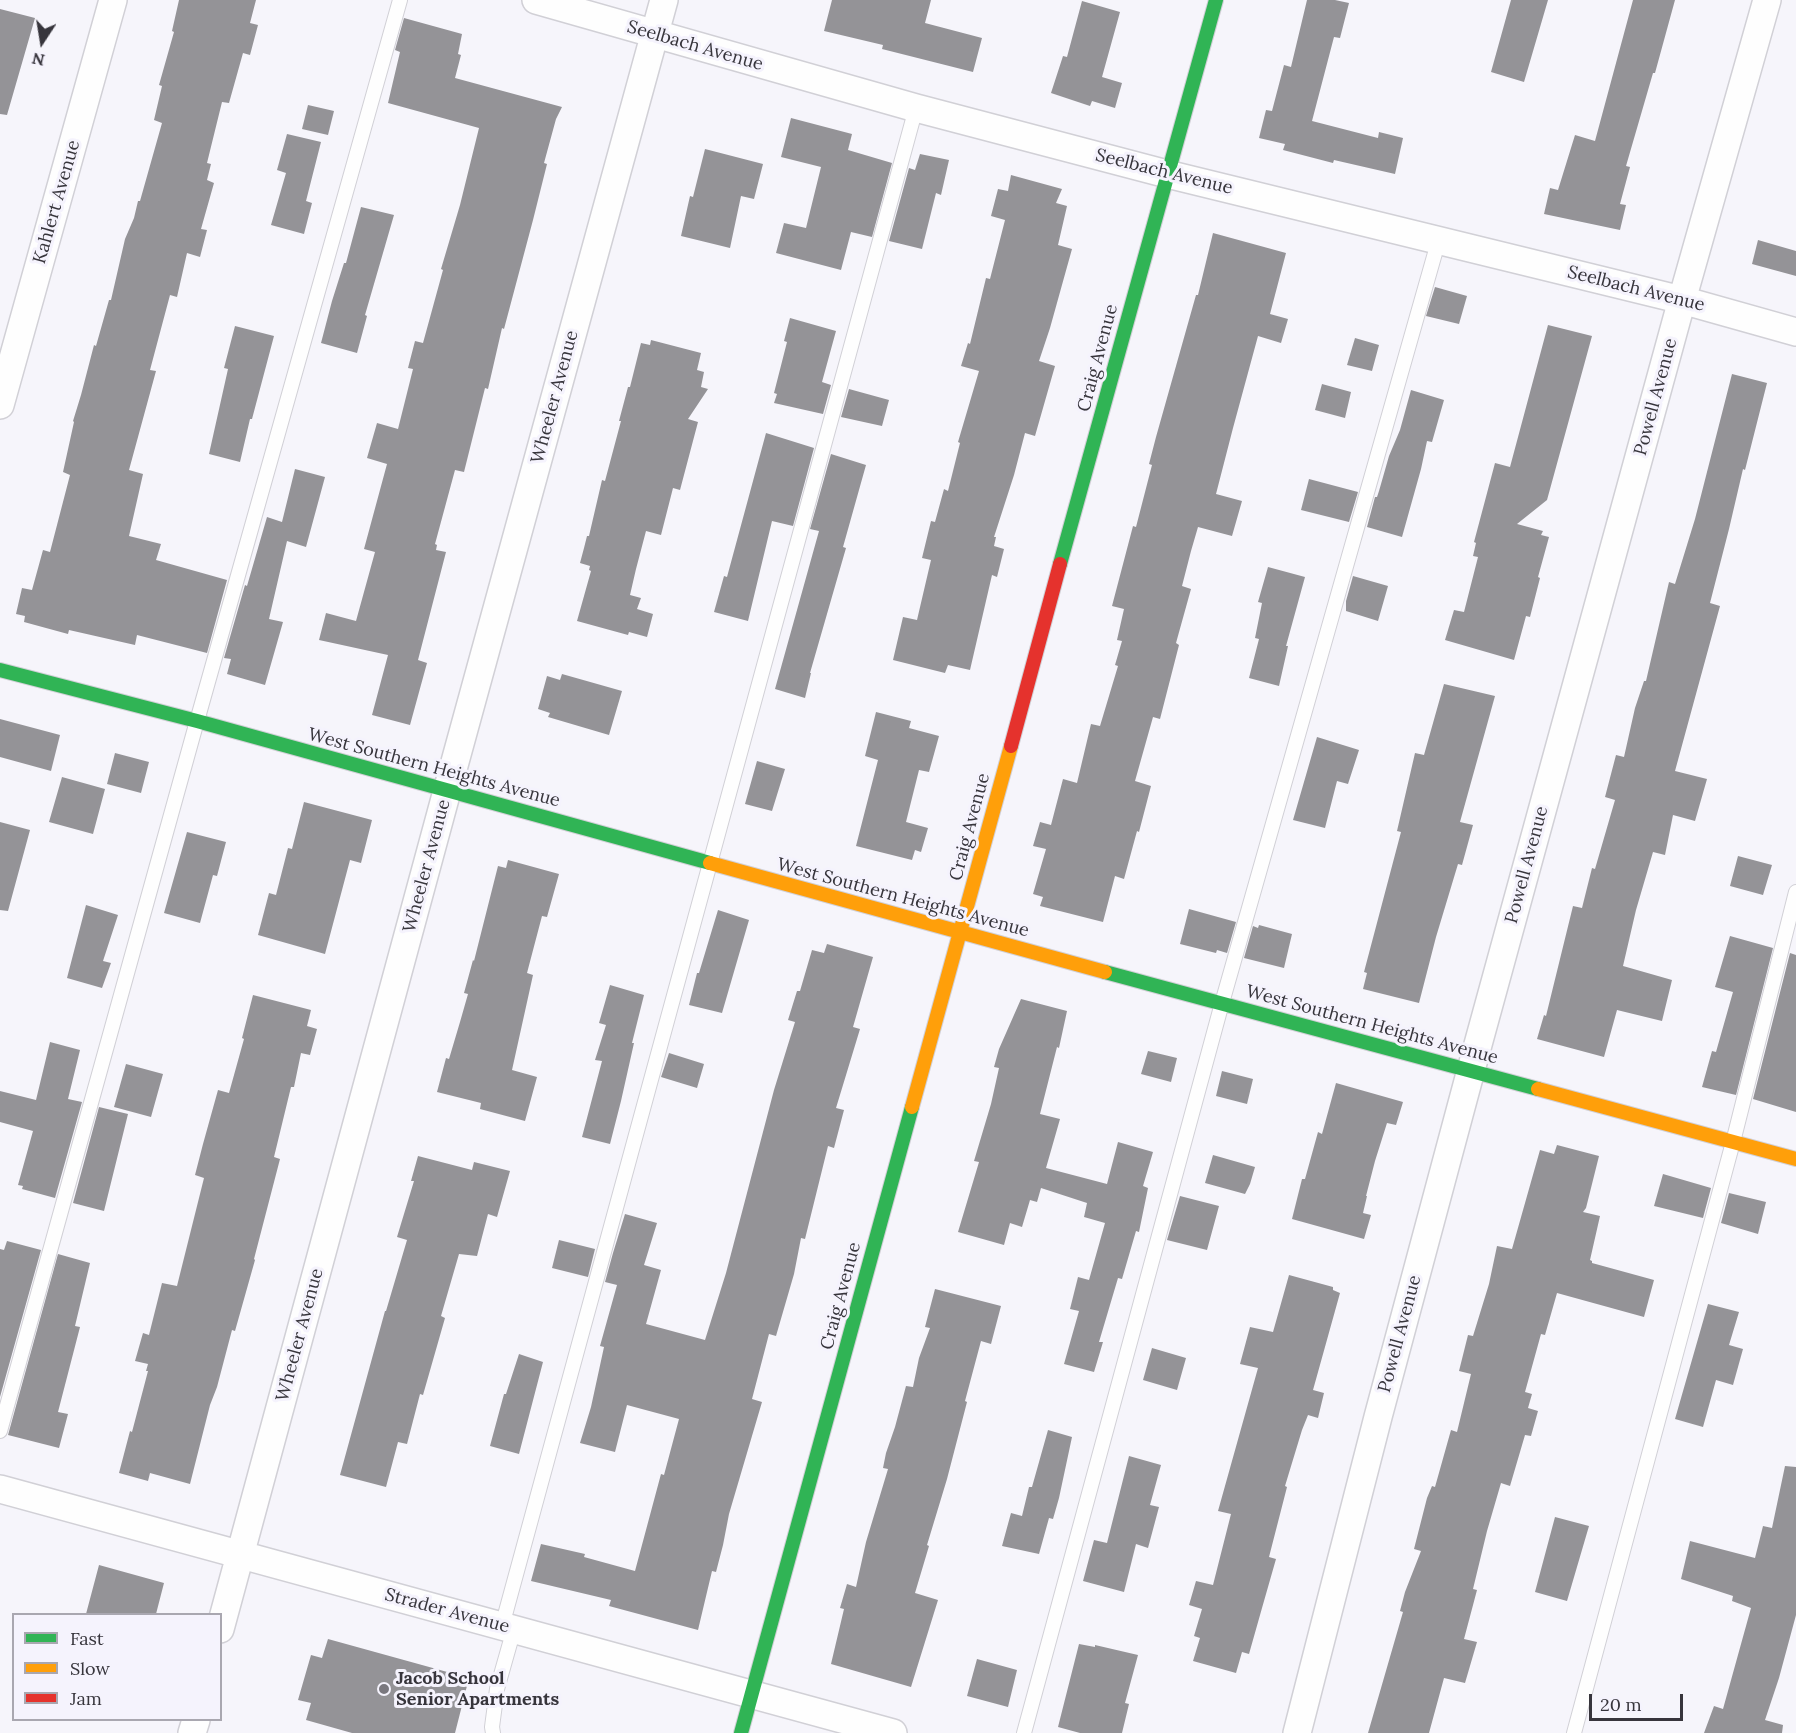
<!DOCTYPE html>
<html>
<head>
<meta charset="utf-8">
<style>
	body { margin:0 }
	#map { position:relative; width:1796px; height:1733px; overflow:hidden; background:#f6f5fb; font-family:Lora,serif }
	canvas { display:block }
	.legend { position:absolute; left:12px; top:1613px; width:210px; height:108px; box-sizing:border-box; background:#f5f3fd; border:2px solid #a9a7b0; margin:0; padding:8px 10px; list-style:none; font-size:18px; color:#37353c }
	.legend li { display:flex; align-items:center; gap:12px; height:30px }
	.legend b { width:30px; border:2px solid #a9a7b0 }
	.north { position:absolute; left:12px; top:12px; width:60px; height:60px; -webkit-text-stroke:4px #f5f3fd; paint-order:stroke; rotate:192deg; font-size:16px; font-weight:700; line-height:24px; text-align:center; color:#37353c }
	.north::after { content:''; display:block; margin:auto; width:21px; height:27px; background:#37353c; clip-path:polygon(50% 0,100% 100%,50% 72%,0 100%) }
	.scale { position:absolute; left:1589px; top:1694px; width:94px; height:27px; box-sizing:border-box; border:3px solid #37353c; border-top:0; padding-left:8px; font-size:18px; line-height:21px; white-space:nowrap; color:#37353c; -webkit-text-stroke:4px #f5f3fd; paint-order:stroke }
</style>
</head>
<body>
<div id="map">
<canvas width="1796" height="1733"></canvas>
<ul class="legend">
<li><b style="height:8px;background:#30b455"></b>Fast</li>
<li><b style="height:8px;background:#ff9f0a"></b>Slow</li>
<li><b style="height:8px;background:#e5322d"></b>Jam</li>
</ul>
<div class="north">N</div>
<div class="scale">20 m</div>
</div>
<script>
const c = document.querySelector('canvas').getContext('2d');
c.lineJoin = 'round';
function paint(path, color) { c.fillStyle = color; c.fill(path, 'evenodd'); }
const shape = rows => new Path2D(rows.map(r => 'M' + r).join(''));
function stroke(path, color, width, dash) { c.strokeStyle = color; c.lineWidth = width; c.lineCap = dash ? 'butt' : 'round'; c.setLineDash(dash || []); c.stroke(path); }
function label(font, color, halo, rows, align = 'center') {
  c.font = font + ' Lora,serif'; c.lineWidth = 6; c.setLineDash([]); c.textBaseline = 'middle'; c.strokeStyle = halo; c.fillStyle = color; for (const [text, x, y, turn = 0] of rows) {
    c.save(); c.translate(x, y); c.rotate((+turn || 0) * Math.PI / 180); c.textAlign = isNaN(turn) ? turn : align; if (halo) c.strokeText(text, 0, 0); c.fillText(text, 0, 0); c.restore();
  }
}
const building = shape([
	[179,0,256,0,250,23,258,25,250,55,243,53,229,103,222,102,207,163,211,164,207,180,214,183,201,229,207,230,200,257,187,253,177,297,170,295,150,370,156,371,129,470,143,474,129,536,161,544,156,560,227,580,207,653,137,635,135,645,69,630,68,634,24,622,25,616,16,614,22,588,32,590,43,550,50,552,70,475,63,472,74,422,73,421,81,395,94,345,96,346,109,300,111,300,125,239,134,218,138,201,140,201,162,123,154,120,162,86,159,85,174,32,172,31],
	[832,0,931,0,925,23,982,38,973,72,882,49,883,45,824,31],
	[1307,0,1335,0,1349,3,1340,38,1334,37,1312,121,1378,138,1379,132,1403,138,1395,174,1334,160,1333,163,1283,150,1285,144,1259,138,1266,110,1272,111,1284,65,1291,67],
	[1511,0,1548,0,1524,82,1491,72],
	[1633,0,1675,0,1655,73,1653,73,1626,166,1630,167,1620,204,1626,205,1620,230,1544,214,1550,188,1558,190,1575,135,1595,141],
	[1082,1,1120,12,1102,77,1122,83,1115,108,1092,101,1090,106,1051,93,1063,56,1067,57],
	[0,9,35,18,7,115,0,114],
	[404,18,462,34,458,54,461,55,455,78,562,107,556,119,544,163,547,164,533,220,504,329,502,328,488,389,485,388,464,472,455,470,435,544,437,545,436,550,446,552,418,660,427,663,410,725,372,715,388,655,319,640,326,613,356,621,375,552,364,549,387,464,367,458,377,423,398,429,413,369,408,368,415,341,423,343,443,270,441,269,460,205,479,128,388,103,400,52,395,50],
	[308,105,334,111,328,135,302,129],
	[791,118,852,134,848,150,892,163,872,237,851,232,841,270,776,253,784,223,806,228,821,167,781,157],
	[287,134,321,142,306,201,312,203,304,234,271,225,286,173,277,170],
	[705,149,763,164,754,199,741,196,730,248,681,236,690,196,693,197],
	[920,154,949,160,941,195,936,193,922,249,889,241,909,168,915,170],
	[1011,175,1062,189,1056,203,1067,206,1058,245,1072,249,1050,328,1039,361,1055,366,1035,436,1025,433,1014,475,994,537,996,537,994,546,1004,549,997,577,992,575,970,670,948,665,945,673,893,660,903,617,917,620,931,560,922,558,931,521,935,522,944,489,948,491,960,443,958,442,979,371,961,366,968,343,970,344,986,278,990,279,1005,220,991,216,998,189,1008,191],
	[361,207,394,215,365,315,367,316,357,353,321,343,332,301,344,263,346,263],
	[1213,233,1286,253,1270,314,1288,319,1281,343,1258,336,1233,428,1216,494,1242,501,1232,536,1198,527,1191,551,1182,586,1191,589,1176,643,1179,645,1160,719,1153,717,1135,781,1151,786,1139,832,1137,831,1124,879,1115,876,1103,922,1040,906,1043,897,1033,894,1046,849,1033,846,1040,822,1051,825,1063,779,1077,783,1091,724,1100,726,1118,666,1115,665,1122,641,1117,640,1124,609,1112,606,1133,526,1136,527,1152,465,1149,464,1156,437,1196,295,1198,295],
	[1758,240,1796,251,1796,276,1752,264],
	[1435,287,1467,296,1459,324,1426,316],
	[790,318,836,331,822,382,831,385,823,414,774,403,777,394,774,393,787,342,784,341],
	[1548,325,1592,336,1547,500,1517,524,1543,531,1541,535,1549,537,1538,577,1540,578,1530,617,1526,616,1514,660,1445,640,1454,610,1464,612,1478,557,1473,556,1476,543,1474,542,1495,463,1510,467],
	[235,326,274,336,252,419,250,419,240,462,209,454,228,369,224,368],
	[1355,338,1379,345,1372,371,1347,365],
	[651,340,701,353,697,370,704,372,701,387,708,389,688,419,698,422,680,490,673,488,661,535,646,531,636,569,630,595,641,598,637,609,653,614,647,637,629,632,628,635,577,621,591,571,589,570,590,566,580,563,584,548,587,536,589,536,602,480,605,481,621,421,619,421,628,387,630,387,641,343,650,345],
	[1732,374,1767,383,1745,470,1743,469,1729,529,1710,603,1720,606,1675,771,1707,779,1695,821,1673,815,1665,855,1653,852,1636,910,1623,966,1672,980,1662,1021,1617,1010,1604,1057,1537,1039,1544,1015,1546,1016,1573,906,1582,908,1592,868,1595,869,1615,800,1605,797,1616,755,1624,757,1635,708,1644,681,1646,681,1669,582,1675,584,1695,519],
	[1322,384,1351,392,1345,418,1315,410],
	[849,389,889,400,882,426,841,417],
	[1411,390,1444,400,1432,442,1427,441,1421,469,1402,537,1367,527,1375,497,1377,497,1379,491,1389,456,1400,430],
	[766,433,814,448,793,526,772,521,748,621,714,612,724,576,727,577],
	[831,454,866,465,843,547,846,548,810,673,811,673,805,698,775,689,819,531,810,529],
	[295,469,325,477,306,547,287,541,269,619,283,622,265,685,227,674,231,659,224,658,245,585,247,586,267,517,282,522],
	[1309,479,1358,492,1349,522,1301,510],
	[1268,567,1305,577,1286,646,1288,646,1279,686,1249,678,1259,639,1255,638,1262,603,1258,602],
	[1353,576,1388,586,1378,621,1346,611,1346,601],
	[562,674,622,691,609,735,548,717,550,713,538,709,547,676,560,680],
	[1444,684,1495,696,1460,822,1473,825,1462,865,1458,864,1436,937,1419,1003,1363,989,1367,973,1364,972,1401,832,1397,831,1415,753,1424,755],
	[876,712,911,721,909,728,939,736,929,772,919,770,906,822,928,828,921,852,915,850,912,860,856,846,878,760,865,756],
	[0,719,60,735,51,771,0,757],
	[1317,737,1359,750,1348,784,1337,781,1325,828,1293,820],
	[115,753,149,762,141,793,107,784],
	[757,761,785,769,772,811,745,804],
	[62,777,105,789,93,834,49,822],
	[304,802,372,820,361,863,350,860,325,954,258,935,269,893,276,895,288,848,292,849],
	[0,822,30,830,8,911,0,910],
	[187,832,226,842,217,876,213,875,200,923,164,913],
	[1738,856,1772,865,1763,895,1730,886],
	[508,860,559,874,547,917,542,916,527,973,533,975,512,1070,537,1077,525,1121,480,1109,481,1103,437,1092,446,1058,449,1059,460,1022,468,994,464,993,473,960,474,961,498,866,506,868],
	[86,905,118,915,103,961,111,963,102,988,67,978],
	[1189,909,1236,922,1227,953,1217,950,1216,953,1180,944],
	[718,910,749,920,722,1013,689,1005,697,973,699,973],
	[1259,925,1292,934,1284,968,1244,958,1253,926,1258,928],
	[1730,936,1773,948,1736,1095,1702,1087,1712,1051,1716,1052,1733,992,1715,987],
	[827,944,873,957,853,1027,860,1029,836,1108,844,1110,834,1148,828,1146,805,1239,801,1238,794,1274,776,1336,769,1334,752,1399,762,1402,729,1514,723,1545,716,1572,712,1571,698,1630,609,1606,611,1600,531,1581,541,1544,585,1554,584,1557,635,1571,661,1474,664,1475,679,1419,627,1405,615,1452,580,1443,591,1407,604,1347,600,1346,617,1285,605,1282,613,1253,625,1214,657,1223,644,1265,661,1270,646,1324,705,1340,726,1273,774,1090,795,1022,788,1020,797,991,800,991,812,950,824,953],
	[1790,953,1796,955,1796,1112,1753,1099],
	[610,985,644,995,632,1043,634,1043,621,1101,610,1144,582,1137,602,1061,595,1060,606,1025,599,1023],
	[253,995,311,1010,307,1026,317,1029,310,1055,301,1053,294,1087,291,1087,274,1157,280,1159,254,1259,255,1260,235,1331,232,1330,217,1387,210,1405,190,1484,150,1473,148,1481,119,1473,130,1431,132,1432,148,1371,146,1371,148,1364,135,1361,143,1333,149,1335,162,1283,177,1286,204,1178,195,1175,203,1144,218,1090,229,1093,244,1039,242,1038],
	[1021,999,1067,1011,1059,1048,1057,1047,1040,1114,1060,1119,1046,1168,1107,1184,1118,1142,1153,1152,1143,1186,1148,1188,1139,1232,1136,1231,1122,1279,1118,1278,1099,1342,1103,1342,1094,1372,1064,1364,1079,1311,1070,1309,1078,1277,1089,1280,1105,1223,1084,1217,1087,1203,1041,1188,1037,1202,1030,1200,1022,1227,1010,1223,1004,1245,958,1232,979,1162,974,1161,991,1104,999,1068,994,1067,999,1049],
	[50,1042,80,1050,68,1099,82,1102,55,1198,22,1189,23,1186,18,1185,33,1131,0,1122,0,1091,36,1100],
	[1148,1051,1177,1058,1171,1082,1141,1074],
	[669,1053,704,1064,697,1088,661,1077],
	[126,1064,163,1074,151,1117,114,1107],
	[1222,1071,1253,1079,1247,1104,1216,1096],
	[1336,1083,1403,1102,1396,1125,1387,1123,1375,1161,1366,1196,1367,1196,1363,1213,1371,1215,1364,1239,1292,1219,1302,1179,1305,1179,1318,1132,1322,1134],
	[99,1107,128,1114,104,1211,73,1203],
	[1557,1145,1599,1156,1586,1208,1583,1212,1600,1216,1590,1260,1592,1261,1592,1263,1654,1280,1644,1317,1557,1293,1545,1335,1541,1334,1525,1392,1532,1394,1528,1408,1538,1411,1531,1436,1525,1435,1510,1486,1501,1483,1487,1531,1473,1589,1477,1590,1464,1639,1477,1642,1465,1683,1444,1678,1429,1733,1368,1733,1403,1612,1400,1611,1405,1592,1421,1551,1414,1549,1427,1498,1432,1486,1435,1487,1451,1430,1457,1432,1471,1374,1459,1371,1468,1335,1473,1336,1489,1284,1497,1246,1512,1249,1540,1150,1554,1154],
	[1213,1155,1255,1167,1250,1184,1245,1194,1205,1183],
	[418,1156,472,1170,474,1162,510,1171,497,1217,488,1214,477,1256,459,1254,441,1316,445,1318,423,1395,420,1394,407,1444,398,1442,386,1487,340,1475,385,1311,386,1311,407,1240,397,1237,414,1181,411,1181],
	[1663,1174,1711,1188,1703,1218,1654,1206],
	[1729,1193,1766,1202,1758,1234,1721,1223],
	[1180,1196,1219,1206,1207,1250,1167,1240],
	[559,1240,595,1249,588,1277,552,1268],
	[7,1241,41,1250,0,1397,0,1249,4,1250],
	[58,1254,90,1263,75,1326,80,1327,58,1412,68,1414,59,1448,8,1435],
	[1289,1275,1333,1287,1333,1290,1340,1293,1313,1390,1324,1393,1318,1418,1308,1415,1302,1430,1285,1486,1287,1487,1269,1557,1276,1559,1262,1608,1249,1654,1242,1652,1236,1673,1193,1661,1200,1638,1194,1636,1202,1609,1189,1605,1196,1581,1213,1585,1231,1514,1218,1511,1258,1368,1240,1364,1250,1327,1273,1332],
	[935,1289,1001,1306,991,1344,981,1341,965,1401,967,1402,947,1479,927,1545,929,1546,915,1593,938,1600,911,1687,831,1664,844,1609,840,1608,847,1584,856,1587,866,1542,888,1469,883,1468,886,1453,895,1427,906,1386,913,1387,919,1358,930,1328,925,1327],
	[1708,1304,1739,1312,1729,1345,1743,1349,1733,1385,1716,1380,1703,1427,1675,1419],
	[1152,1348,1186,1358,1177,1390,1143,1380],
	[519,1354,543,1362,519,1454,490,1446,504,1394,506,1394],
	[1048,1430,1072,1437,1059,1498,1053,1519,1049,1518,1039,1554,1002,1546,1011,1513,1022,1516,1029,1487,1032,1487],
	[1129,1456,1161,1465,1150,1505,1159,1507,1148,1548,1136,1544,1124,1592,1083,1581,1094,1540,1107,1543],
	[1785,1466,1796,1467,1796,1615,1779,1678,1765,1720,1783,1725,1782,1733,1704,1733,1714,1706,1723,1709,1751,1608,1732,1601,1733,1596,1681,1579,1690,1541,1755,1558,1763,1526,1772,1528],
	[1555,1517,1589,1526,1567,1601,1535,1592],
	[99,1565,164,1583,156,1614,86,1614],
	[328,1639,469,1678,455,1733,352,1733,306,1720,311,1703,298,1700,311,1655,322,1658],
	[1079,1644,1095,1647,1095,1645,1138,1655,1125,1703,1129,1704,1122,1733,1080,1733,1058,1727],
	[977,1659,1017,1670,1008,1707,967,1696]
]);
const lane = shape([
	[0,1431,197,721,400,0],
	[502,1626,916,108],
	[493,1733,492,1727,497,1689,514,1629],
	[1024,1733,1222,1003,1439,239],
	[1574,1733,1733,1142,1796,892]
]);
const street = shape([
	[536,0,916,108,1167,174,1682,300,1796,332],
	[0,405,113,0],
	[0,1489,893,1733],
	[220,1629,447,791,664,0],
	[192,1733,196,1720],
	[1297,1733,1378,1417,1471,1070,1682,300,1767,0]
]);
const fast = shape([
	[1060,564,1216,0],
	[0,670,197,721,710,863],
	[1105,972,1538,1089],
	[741,1733,912,1107]
]);
const slow = shape([
	[710,863,1105,972],
	[1538,1089,1796,1159],
	[912,1107,1011,746]
]);
const jam = shape([
	[1011,746,1060,564]
]);
const markers = [
	[384,1689,6,"#7a787f"]
];
const streetNames = [
	["Seelbach Avenue",695,46,16],
	["Seelbach Avenue",1164,172,14],
	["Kahlert Avenue",57,202,-74],
	["Seelbach Avenue",1636,289,14],
	["Craig Avenue",1098,358,-75],
	["Wheeler Avenue",555,397,-75],
	["Powell Avenue",1656,397,-75],
	["West Southern Heights Avenue",434,768,15],
	["Craig Avenue",970,827,-75],
	["Powell Avenue",1527,865,-75],
	["Wheeler Avenue",427,866,-75],
	["West Southern Heights Avenue",903,898,15],
	["West Southern Heights Avenue",1372,1025,15],
	["Craig Avenue",841,1296,-75],
	["Powell Avenue",1400,1334,-75],
	["Wheeler Avenue",300,1335,-75],
	["Strader Avenue",447,1611,15]
];
const poiNames = [
	["Jacob School",396,1679],
	["Senior Apartments",396,1700]
];
paint(building, '#949397');
stroke(lane, '#d1d0d6', 16);
stroke(street, '#d1d0d6', 30);
stroke(fast, '#d1d0d6', 16);
stroke(slow, '#d1d0d6', 16);
stroke(jam, '#d1d0d6', 16);
stroke(lane, '#fefefe', 14);
stroke(street, '#fefefe', 27);
stroke(fast, '#30b455', 14);
stroke(slow, '#ff9f0a', 14);
stroke(jam, '#e5322d', 14);
for (const [x, y, r, color] of markers) { const dot = new Path2D(); dot.arc(x, y, r, 0, 2 * Math.PI); c.fillStyle = color; c.fill(dot); stroke(dot, '#f5f3fd', 2); }
label('18px', '#37353c', '#f5f3fd', streetNames);
label('bold 18px', '#37353c', '#f5f3fd', poiNames, 'left');
</script>
</body>
</html>
